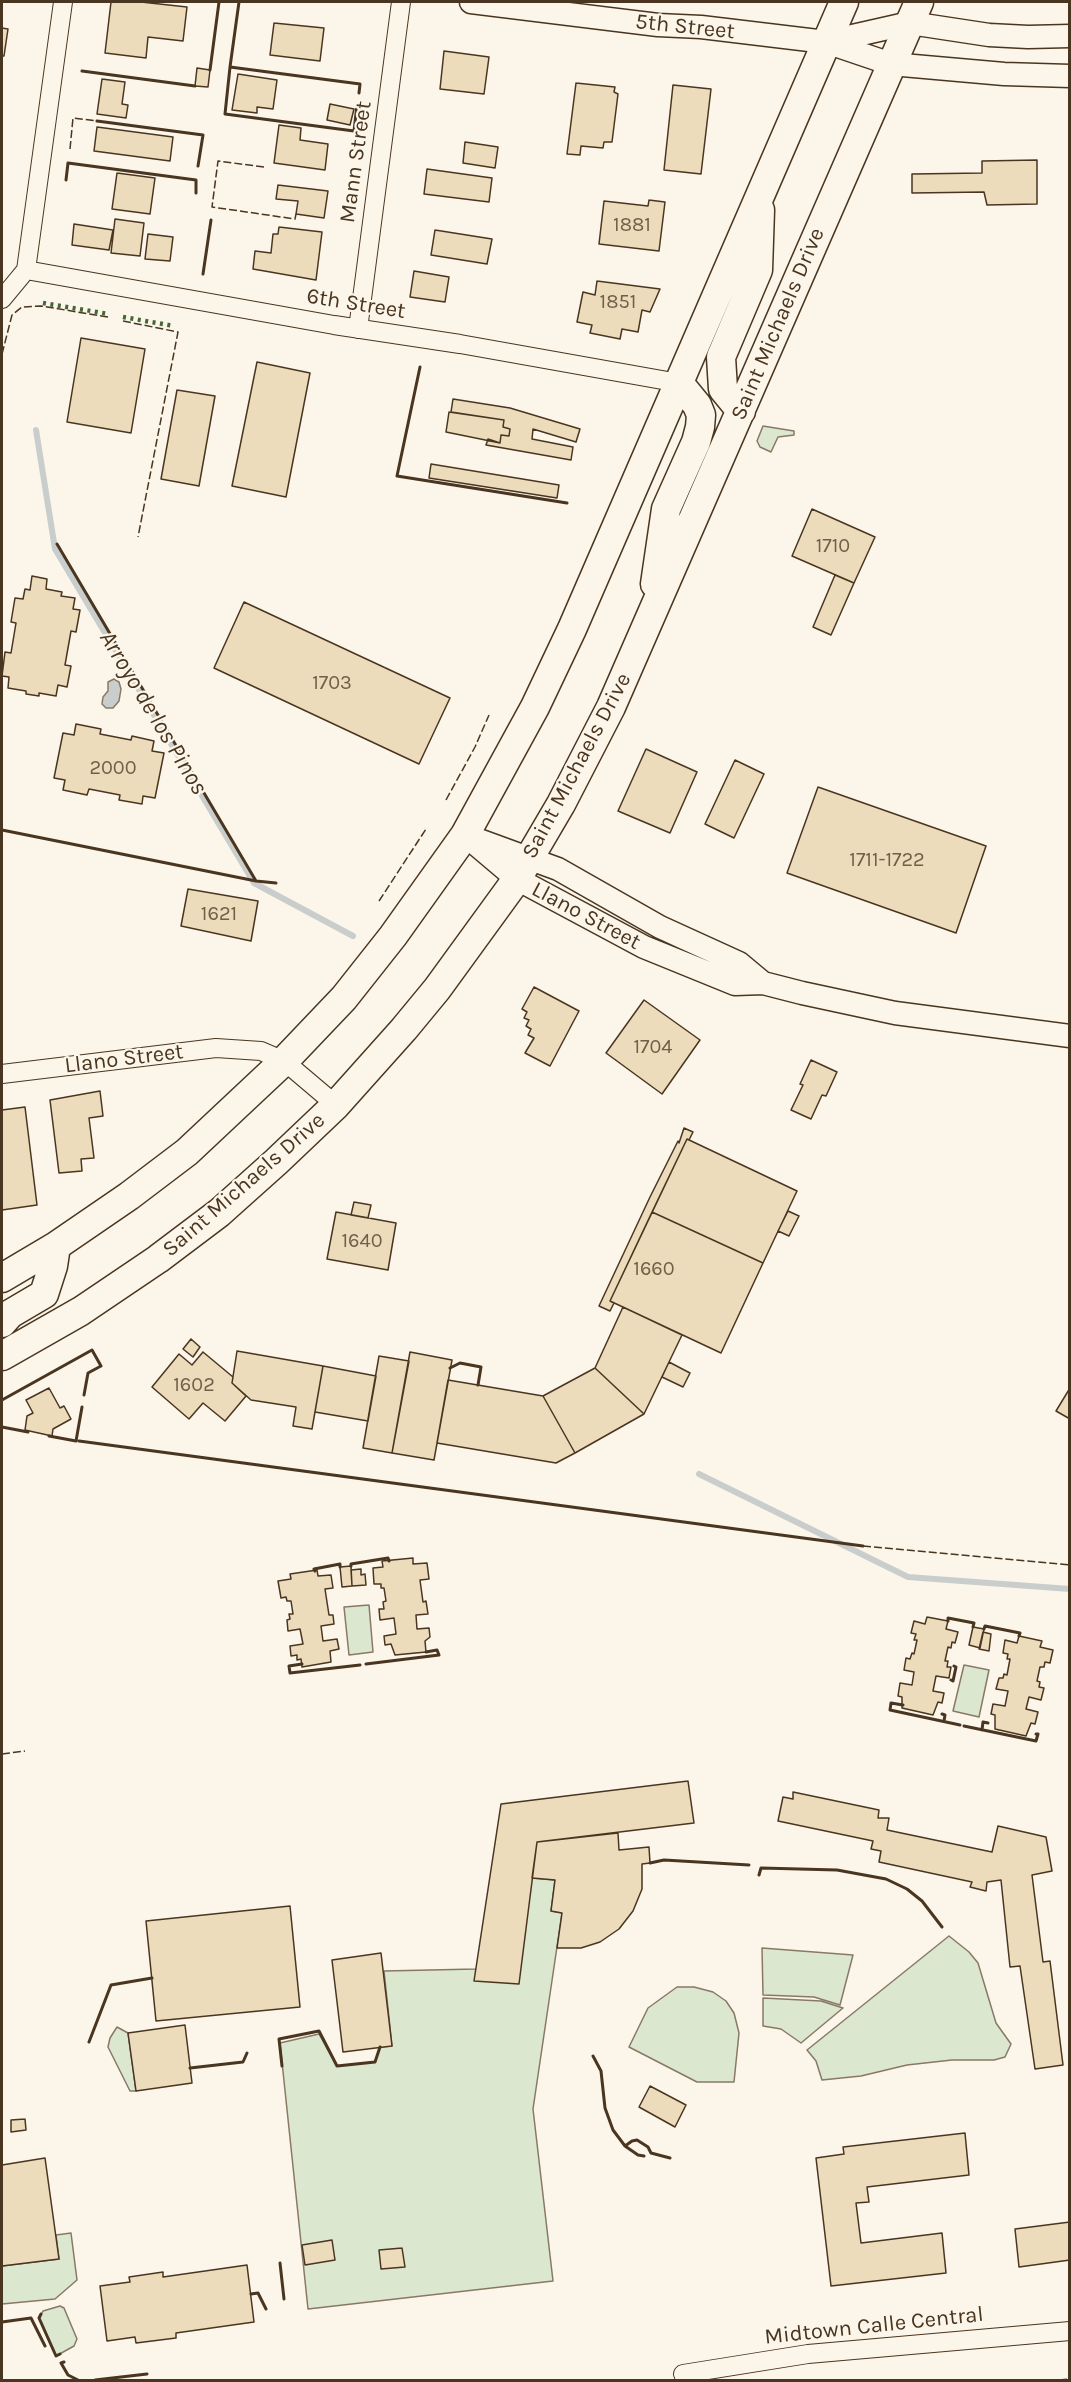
<!DOCTYPE html>
<html>
<head>
<meta charset="utf-8">
<style>
	body { margin:0 }
	#map { position:relative; width:1071px; height:2382px; overflow:hidden; background:#fbf6e9; font-family:Karla,sans-serif }
	canvas { display:block }
	.frame { position:absolute; inset:0; border:3px solid #4a3520; pointer-events:none }
</style>
</head>
<body>
<div id="map">
<canvas width="1071" height="2382"></canvas>
<div class="frame"></div>
</div>
<script>
const c = document.querySelector('canvas').getContext('2d');
c.lineJoin = 'round';
function paint(path, color) { c.fillStyle = color; c.fill(path, 'evenodd'); }
const shape = rows => new Path2D(rows.map(r => 'M' + r).join(''));
function stroke(path, color, width, dash) { c.strokeStyle = color; c.lineWidth = width; c.lineCap = dash ? 'butt' : 'round'; c.setLineDash(dash || []); c.stroke(path); }
function label(font, color, halo, rows, align = 'center') {
  c.font = font + ' Karla,sans-serif'; c.lineWidth = 4.5; c.setLineDash([]); c.textBaseline = 'middle'; c.strokeStyle = halo; c.fillStyle = color; for (const [text, x, y, turn = 0] of rows) {
    c.save(); c.translate(x, y); c.rotate((+turn || 0) * Math.PI / 180); c.textAlign = isNaN(turn) ? turn : align; if (halo) c.strokeText(text, 0, 0); c.fillText(text, 0, 0); c.restore();
  }
}
const green = shape([
	[763,426,794,431,794,435,778,437,771,452,760,447,757,441,763,426],
	[369,1605,373,1652,349,1655,344,1607,369,1605],
	[964,1665,989,1670,979,1717,953,1711,964,1665],
	[532,1878,555,1880,551,1911,562,1913,533,2109,553,2281,308,2309,280,2043,319,2034,337,2066,375,2062,380,2047,392,2046,384,1971,476,1969,532,1878],
	[949,1936,969,1952,978,1963,996,2023,1011,2044,1005,2057,994,2060,952,2060,907,2065,861,2076,822,2080,816,2061,807,2050,949,1936],
	[762,1948,853,1955,840,2005,814,1997,763,1995,762,1948],
	[677,1987,694,1987,713,1992,726,2001,734,2013,739,2033,734,2082,697,2082,629,2047,648,2008,677,1987],
	[763,1998,821,2001,843,2008,801,2043,781,2029,763,2026,763,1998],
	[117,2027,128,2033,136,2091,130,2091,108,2047,110,2038,117,2027],
	[71,2233,77,2280,55,2299,2,2304,2,2266,59,2259,56,2235,71,2233],
	[60,2306,64,2308,77,2339,74,2346,56,2356,39,2318,43,2311,60,2306]
]);
const water = shape([
	[114,679,119,682,121,689,119,701,113,708,106,708,102,704,103,697,108,691,108,682,114,679]
]);
const stream = shape([
	[36,430,55,549,254,883,353,936],
	[699,1474,908,1577,1070,1589]
]);
const building = shape([
	[111,2,141,2,187,7,183,41,148,37,146,58,105,53,111,2],
	[274,23,324,28,320,61,270,55,274,23],
	[2,28,8,29,4,56,2,56,2,28],
	[444,51,489,57,484,94,440,89,444,51],
	[197,68,210,70,208,87,195,86,197,68],
	[238,74,277,80,273,109,257,107,257,113,232,110,238,74],
	[102,79,125,82,122,104,128,105,126,118,97,114,102,79],
	[576,83,615,87,614,92,618,94,612,142,604,142,603,148,581,146,580,155,567,154,576,83],
	[673,85,711,89,701,174,664,170,673,85],
	[330,104,354,109,350,125,327,120,330,104],
	[279,125,301,128,300,140,328,144,325,170,274,163,279,125],
	[97,127,173,137,170,161,94,151,97,127],
	[465,142,498,147,495,168,463,163,465,142],
	[1037,160,1037,204,987,205,984,192,912,193,912,174,982,173,982,161,1037,160],
	[427,169,492,178,489,202,424,194,427,169],
	[117,173,155,178,150,214,112,209,117,173],
	[278,185,328,191,324,218,296,214,298,201,276,199,278,185],
	[649,200,665,202,659,251,599,244,604,201,648,206,649,200],
	[115,219,144,223,140,256,111,253,115,219],
	[74,224,113,230,109,250,72,245,74,224],
	[279,227,322,232,316,280,253,269,255,251,271,253,273,234,278,234,279,227],
	[435,230,492,239,487,264,431,255,435,230],
	[148,234,173,237,170,261,145,259,148,234],
	[414,271,449,277,445,302,410,297,414,271],
	[597,281,660,289,650,312,642,310,638,332,622,329,620,339,590,333,592,325,577,322,583,292,595,295,597,281],
	[81,338,145,349,131,433,67,422,81,338],
	[257,362,310,373,286,497,232,486,257,362],
	[177,390,215,396,199,486,161,479,177,390],
	[453,399,510,408,580,429,576,442,533,429,532,439,573,447,571,460,486,445,488,439,500,443,501,435,509,436,510,429,503,427,504,420,451,412,453,399],
	[449,412,504,420,503,427,510,429,509,436,501,435,500,443,446,432,449,412],
	[431,464,559,485,557,498,429,478,431,464],
	[812,509,875,537,854,583,792,556,812,509],
	[835,575,854,583,831,635,813,627,835,575],
	[32,576,47,579,46,589,62,592,61,596,75,598,73,609,80,610,76,632,71,631,65,665,71,666,67,687,58,685,56,696,39,693,39,696,26,694,26,691,8,688,9,677,2,676,5,652,11,653,16,623,11,622,15,598,23,599,25,589,30,590,32,576],
	[244,602,450,698,419,764,214,668,244,602],
	[76,724,101,729,100,734,131,740,132,736,154,741,152,751,164,753,155,798,143,796,142,804,119,800,120,795,89,789,87,795,63,790,65,780,54,778,63,733,74,735,76,724],
	[646,749,697,772,670,833,618,811,646,749],
	[735,760,764,774,734,838,705,824,735,760],
	[818,787,986,846,956,933,787,873,818,787],
	[188,889,258,901,251,941,181,926,188,889],
	[534,987,579,1011,550,1066,525,1053,534,1038,528,1035,531,1029,526,1026,529,1020,524,1018,527,1012,522,1009,534,987],
	[644,1000,700,1040,662,1094,606,1053,644,1000],
	[811,1060,837,1072,826,1096,822,1095,811,1119,791,1110,803,1085,800,1084,811,1060],
	[100,1091,103,1116,89,1118,94,1158,81,1159,82,1171,59,1173,50,1100,100,1091],
	[25,1107,37,1205,2,1210,2,1110,25,1107],
	[684,1128,693,1132,689,1140,687,1139,610,1301,614,1303,610,1311,599,1306,650,1197,678,1141,679,1143,684,1128],
	[687,1139,797,1191,763,1263,652,1212,687,1139],
	[354,1202,371,1205,368,1218,351,1215,354,1202],
	[788,1211,799,1216,789,1236,778,1231,788,1211],
	[336,1212,396,1223,388,1270,327,1259,336,1212],
	[652,1212,763,1263,721,1353,610,1301,652,1212],
	[623,1307,682,1335,644,1414,595,1368,623,1307],
	[191,1339,200,1347,193,1357,183,1349,191,1339],
	[237,1351,323,1366,312,1429,293,1426,296,1407,251,1400,232,1383,237,1351],
	[203,1352,233,1377,232,1383,246,1396,225,1421,203,1403,189,1419,152,1387,179,1354,192,1365,203,1352],
	[410,1352,452,1360,434,1460,392,1453,410,1352],
	[379,1356,409,1361,392,1453,363,1448,379,1356],
	[669,1362,690,1373,683,1387,662,1377,669,1362],
	[323,1366,376,1376,368,1421,315,1412,323,1366],
	[595,1368,644,1414,575,1453,543,1396,595,1368],
	[448,1380,543,1396,575,1453,556,1463,437,1443,448,1380],
	[49,1388,60,1408,64,1406,71,1419,53,1429,52,1436,25,1430,27,1416,33,1413,26,1400,49,1388],
	[1070,1388,1070,1419,1056,1411,1070,1388],
	[413,1558,413,1564,427,1563,429,1579,420,1580,423,1602,426,1601,428,1614,416,1615,417,1629,429,1628,430,1637,425,1641,426,1652,395,1655,391,1644,385,1645,384,1636,396,1634,394,1618,380,1620,379,1609,384,1609,383,1602,386,1601,384,1588,381,1588,381,1584,374,1584,373,1568,383,1567,382,1561,413,1558],
	[351,1566,352,1586,342,1587,340,1567,351,1566],
	[361,1569,361,1575,365,1574,366,1585,352,1586,351,1570,361,1569],
	[317,1570,318,1576,331,1575,333,1588,325,1589,329,1615,333,1615,334,1624,321,1626,323,1641,337,1639,339,1649,330,1651,331,1662,302,1667,301,1659,297,1660,297,1655,291,1656,290,1646,303,1644,300,1629,288,1631,287,1620,290,1619,289,1614,293,1614,291,1601,287,1601,286,1597,281,1598,278,1581,291,1579,290,1574,317,1570],
	[927,1617,948,1621,946,1629,958,1632,955,1643,952,1642,951,1648,948,1647,945,1661,948,1661,947,1667,951,1667,949,1678,936,1676,933,1691,944,1693,942,1703,938,1702,933,1715,902,1708,902,1697,898,1696,900,1683,912,1685,914,1672,904,1670,906,1658,910,1659,912,1653,914,1654,917,1640,914,1640,916,1634,911,1633,914,1621,925,1624,927,1617],
	[973,1627,984,1629,980,1648,969,1645,973,1627],
	[983,1632,991,1634,989,1651,979,1649,983,1632],
	[1019,1636,1042,1641,1040,1647,1053,1650,1050,1663,1045,1662,1044,1667,1040,1667,1037,1681,1040,1682,1039,1687,1044,1688,1041,1700,1029,1697,1026,1709,1038,1712,1035,1724,1031,1723,1026,1736,995,1729,995,1715,991,1714,993,1704,1005,1706,1008,1691,996,1689,999,1678,1003,1678,1004,1674,1007,1675,1010,1659,1007,1659,1008,1654,1003,1653,1005,1640,1017,1643,1019,1636],
	[688,1781,694,1823,537,1842,519,1984,474,1981,501,1804,688,1781],
	[793,1792,879,1810,878,1818,889,1818,887,1830,992,1852,998,1826,1046,1837,1052,1871,1032,1875,1043,1962,1050,1961,1063,2065,1035,2069,1020,1966,1010,1967,1001,1880,987,1882,986,1891,970,1887,972,1882,879,1862,881,1851,871,1849,873,1841,778,1821,783,1797,793,1799,793,1792],
	[618,1833,619,1850,649,1847,650,1863,642,1864,642,1889,633,1911,619,1929,600,1942,581,1948,557,1948,562,1913,551,1911,555,1880,532,1878,537,1842,618,1833],
	[290,1906,300,2007,156,2021,146,1921,290,1906],
	[381,1953,392,2046,343,2052,332,1960,381,1953],
	[185,2025,192,2083,136,2091,128,2033,185,2025],
	[650,2086,686,2105,675,2127,639,2107,650,2086],
	[25,2119,26,2130,11,2132,11,2120,25,2119],
	[965,2133,969,2175,867,2187,869,2202,856,2203,861,2243,942,2233,946,2273,831,2286,816,2158,844,2154,843,2147,965,2133],
	[45,2158,59,2259,2,2266,2,2165,45,2158],
	[1070,2222,1070,2260,1019,2267,1015,2229,1070,2222],
	[332,2240,335,2260,305,2265,302,2245,332,2240],
	[402,2248,405,2267,381,2269,379,2250,402,2248],
	[247,2265,254,2322,176,2333,176,2338,136,2343,135,2337,107,2341,100,2286,130,2282,129,2277,163,2272,163,2277,247,2265]
]);
const minor = shape([
	[26,270,334,325,460,344,679,383],
	[2,299,26,270,63,2],
	[358,329,401,2],
	[2,1074,216,1048,261,1051,284,1061,336,1105],
	[683,2374,808,2354,1070,2331]
]);
const tertiary = shape([
	[471,2,658,25,701,27,826,42,891,64,1004,74,1070,76],
	[826,42,910,23,989,35,1028,37,1070,36],
	[465,835,558,869,660,927,739,963,763,983,735,984,644,947,517,879,465,835],
	[763,983,802,993,895,1013,1070,1036]
]);
const primary = shape([
	[741,411,723,389,721,357,758,270,760,210],
	[655,584,666,509,696,442,700,427,701,415,697,405,679,383],
	[2,1278,56,1246,129,1196,187,1152,284,1061,344,998,393,936,465,835,535,707,572,629,844,2],
	[2,1323,10,1314,44,1294,53,1266,56,1246],
	[2,1356,81,1311,158,1259,219,1213,276,1162,336,1105,404,1029,437,989,517,879,561,804,611,707,919,2]
]);
const hedge = shape([
	[43,303,109,314],
	[123,317,174,326]
]);
const fence = shape([
	[70,149,73,118,97,121],
	[264,167,218,161,212,207,295,219,296,214],
	[123,321,178,332,138,537],
	[2,354,12,315,22,307,41,306,108,317],
	[446,800,475,747,489,715],
	[379,901,426,829],
	[863,1546,1070,1565],
	[2,1754,25,1751],
	[1059,2380,1070,2379]
]);
const wall = shape([
	[230,67,239,2],
	[210,70,219,2],
	[82,71,195,86],
	[357,105,354,131,225,114,230,67,360,84,359,93],
	[97,121,203,135,198,166],
	[66,180,68,163,196,180,196,193],
	[203,274,211,220],
	[420,367,397,476,567,503],
	[57,544,256,881,276,883],
	[2,830,256,881],
	[450,1368,460,1363,481,1367,478,1385],
	[2,1400,92,1350,101,1366,88,1373,84,1395],
	[2,1427,28,1432],
	[49,1436,76,1441,82,1407],
	[79,1441,863,1546],
	[351,1566,351,1564,388,1558,389,1561],
	[315,1571,314,1569,340,1564,340,1567],
	[948,1621,948,1618,974,1623,973,1627],
	[984,1629,985,1626,1020,1633,1019,1636],
	[302,1664,289,1666,290,1673,360,1665],
	[366,1664,439,1655,437,1650,426,1652],
	[951,1680,953,1681,956,1667,954,1666],
	[903,1705,891,1703,890,1710,960,1725],
	[942,1714,945,1715,944,1721],
	[964,1726,1036,1741,1038,1734,1036,1734],
	[982,1730,983,1722,988,1723],
	[650,1863,664,1860,749,1865],
	[759,1875,761,1868,837,1870,886,1879,907,1889,922,1901,942,1927],
	[89,2042,111,1985,152,1978],
	[593,2056,601,2071,605,2108,613,2130,625,2146,638,2155,644,2156],
	[282,2066,279,2039,319,2031,337,2066,375,2062,380,2047],
	[190,2068,243,2062,247,2053],
	[625,2146,632,2141,637,2140,648,2147,651,2153,670,2158],
	[280,2263,284,2299],
	[251,2294,258,2293,266,2309],
	[41,2314,39,2318,56,2356,60,2354],
	[2,2322,31,2318,45,2346],
	[64,2362,61,2363,68,2375,78,2380],
	[95,2380,147,2374]
]);
const numberNames = [
	["1881",632,225],
	["1851",618,302],
	["1710",833,546],
	["1703",332,683],
	["2000",113,768],
	["1711-1722",887,860],
	["1621",219,914],
	["1704",653,1047],
	["1640",362,1241],
	["1660",654,1269],
	["1602",194,1385]
];
const streetNames = [
	["5th Street",685,27,6],
	["Mann Street",356,162,-82],
	["6th Street",356,304,9],
	["Saint Michaels Drive",778,324,-67],
	["Saint Michaels Drive",577,766,-62],
	["Llano Street",586,916,28],
	["Llano Street",124,1059,-7],
	["Saint Michaels Drive",244,1185,-41],
	["Midtown Calle Central",874,2326,-6]
];
const waterNames = [
	["Arroyo de los Pinos",153,713,59]
];
paint(green, '#dce7d0');
stroke(green, '#887966', 1.5);
paint(water, '#c9cecd');
stroke(water, '#887966', 1.5);
stroke(stream, '#c9cecd', 6);
paint(building, '#ecdcbc');
stroke(building, '#4a3520', 1.5);
stroke(minor, '#4a3520', 20);
stroke(tertiary, '#4a3520', 25);
stroke(primary, '#4a3520', 31);
stroke(minor, '#fbf6e9', 18);
stroke(tertiary, '#fbf6e9', 22);
stroke(primary, '#fbf6e9', 28);
stroke(hedge, '#436837', 4.5, [3, 4.5]);
stroke(fence, '#4a3520', 1.5, [8, 3]);
stroke(wall, '#4a3520', 3);
label('20px', '#725f47', null, numberNames);
label('22px', '#4a3520', '#fbf6e9', streetNames);
label('italic 24px', '#4a3520', '#fbf6e9', waterNames);
</script>
</body>
</html>
